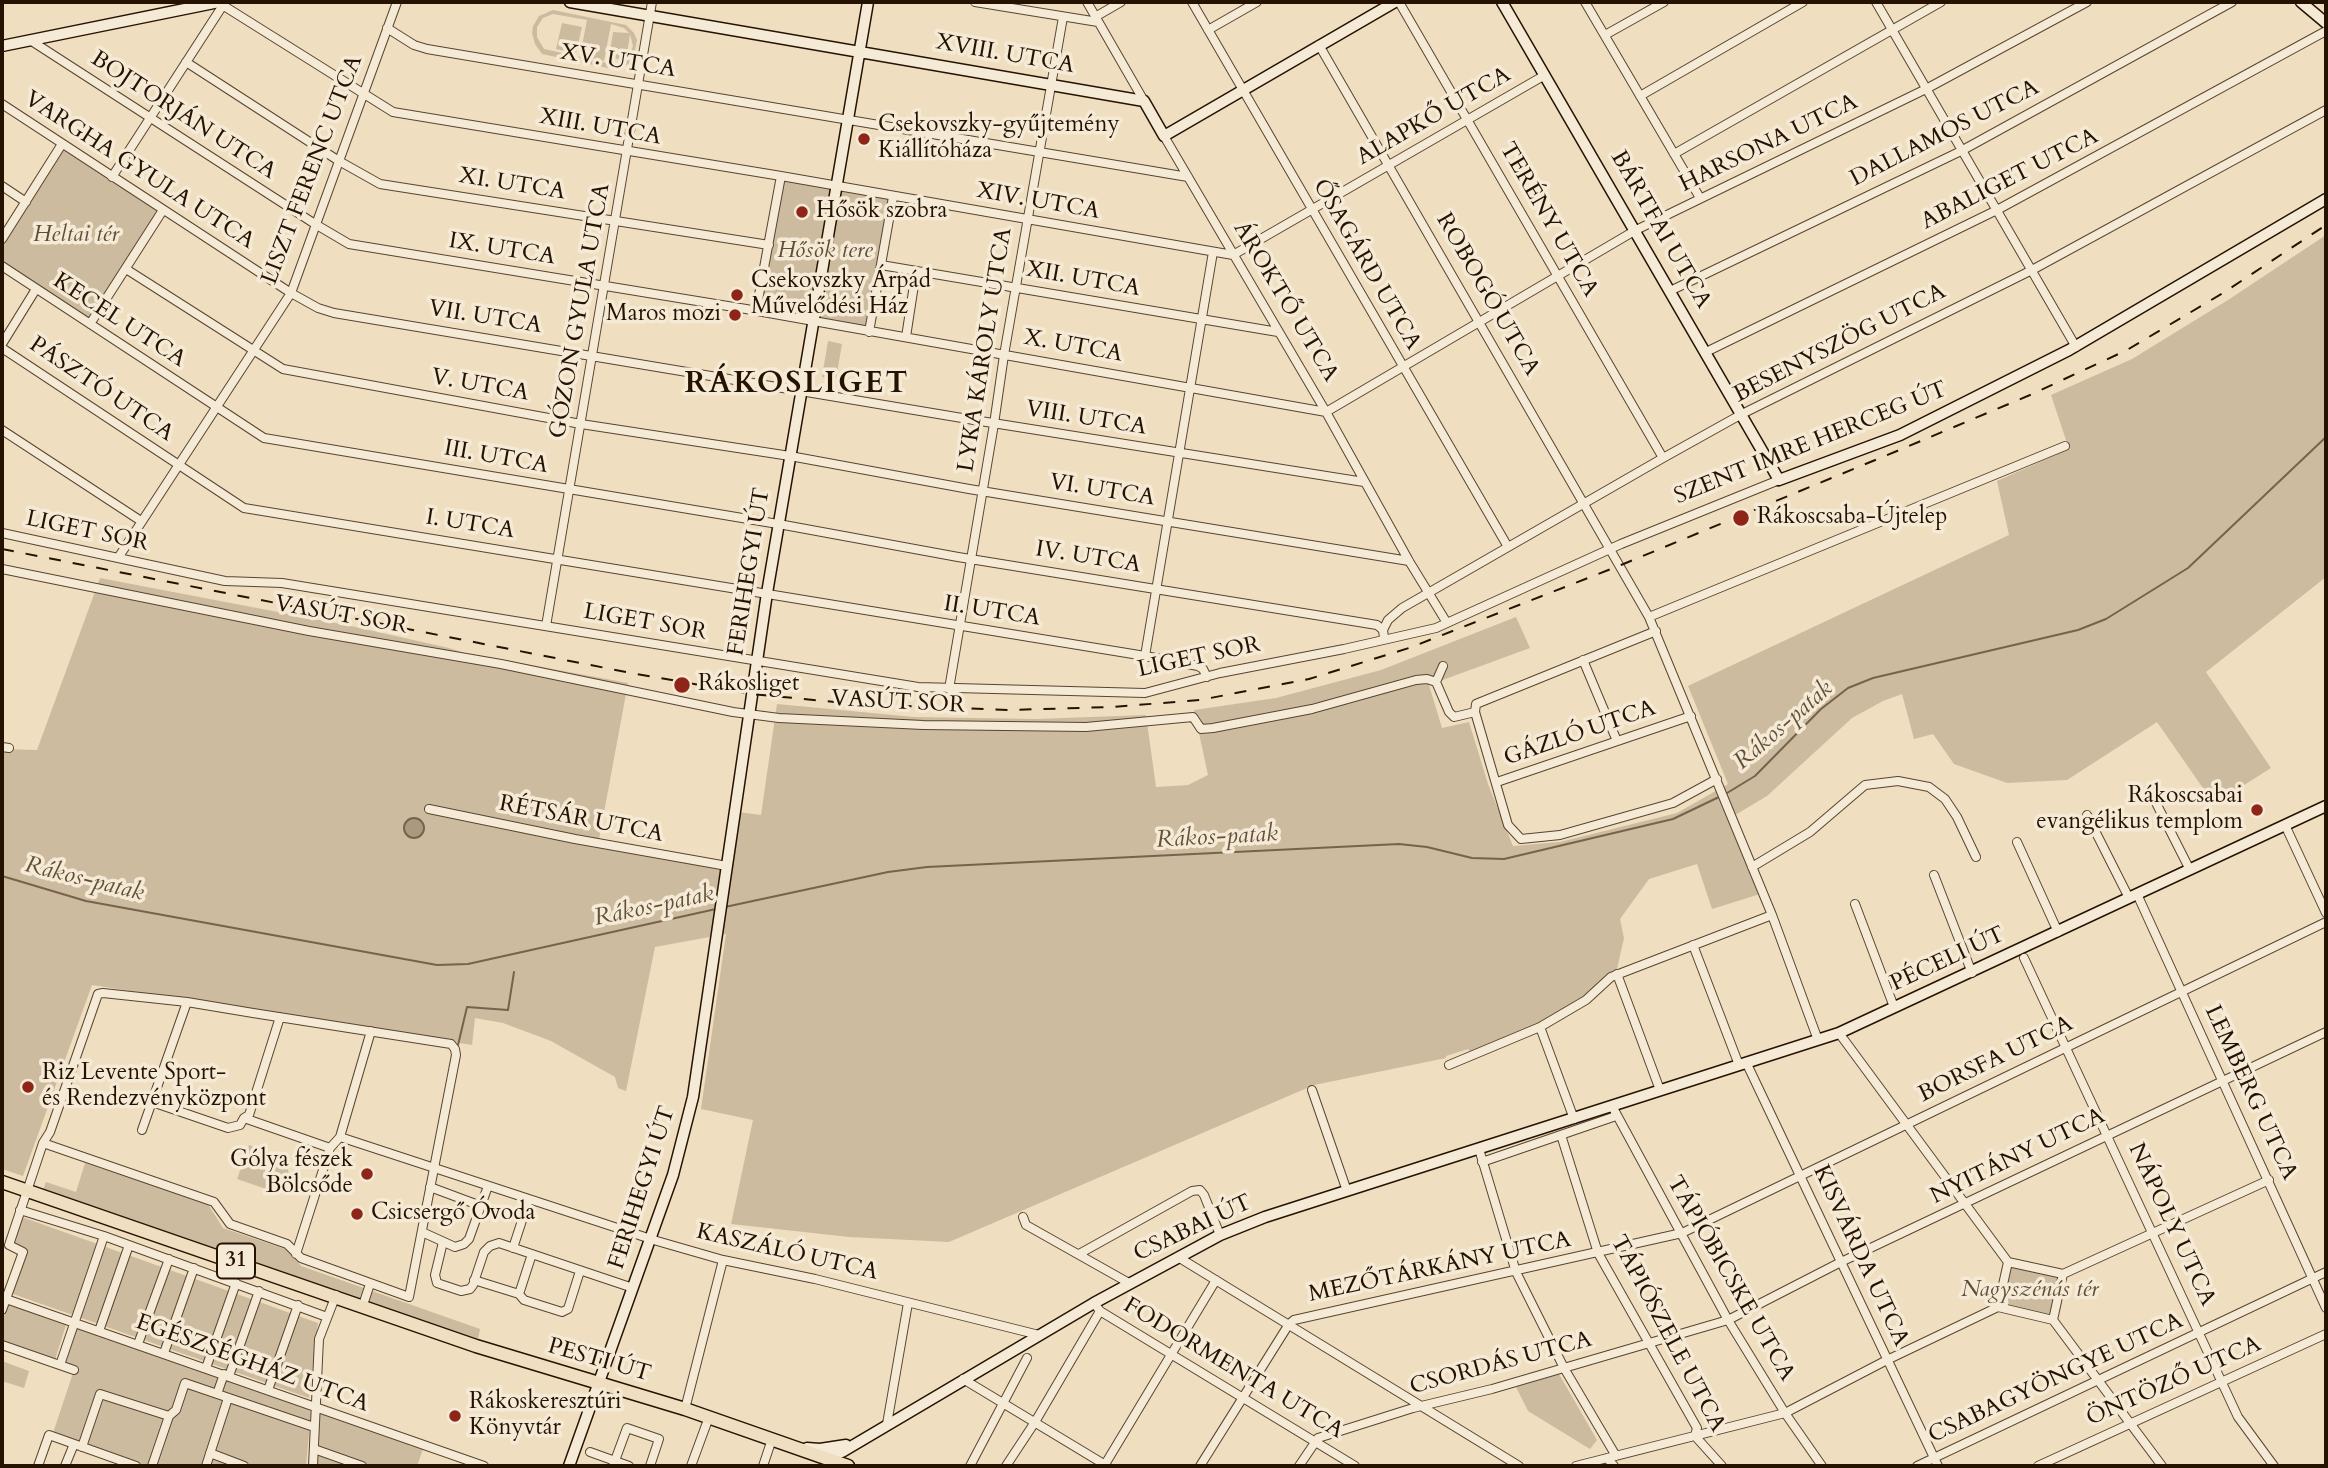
<!DOCTYPE html>
<html>
<head>
<meta charset="utf-8">
<style>
	body { margin:0 }
	#map { position:relative; width:2328px; height:1468px; overflow:hidden; background:#efdebf; font-family:Cardo,serif }
	canvas { display:block }
	.frame { position:absolute; inset:0; border:4px solid #251200; pointer-events:none }
</style>
</head>
<body>
<div id="map">
<canvas width="2328" height="1468"></canvas>
<div class="frame"></div>
</div>
<script>
const c = document.querySelector('canvas').getContext('2d');
c.lineJoin = 'round';
function paint(path, color) { c.fillStyle = color; c.fill(path, 'evenodd'); }
const shape = rows => new Path2D(rows.map(r => 'M' + r).join(''));
function stroke(path, color, width, dash) { c.strokeStyle = color; c.lineWidth = width; c.lineCap = dash ? 'butt' : 'round'; c.setLineDash(dash || []); c.stroke(path); }
function label(font, color, halo, rows, align = 'center') {
  c.font = font + ' Cardo,serif'; c.lineWidth = 7; c.setLineDash([]); c.textBaseline = 'middle'; c.strokeStyle = halo; c.fillStyle = color; for (const [text, x, y, turn = 0] of rows) {
    c.save(); c.translate(x, y); c.rotate((+turn || 0) * Math.PI / 180); c.textAlign = isNaN(turn) ? turn : align; if (halo) c.strokeText(text, 0, 0); c.fillText(text, 0, 0); c.restore();
  }
}
const green = shape([
	[553,10,626,25,634,33,637,40,633,60,623,68,617,70,542,54,535,44,532,33,533,26,539,16],
	[553,14,587,20,580,56,604,61,611,24,624,28,629,33,613,32,609,58,626,60,630,34,633,46,629,57,626,62,616,65,544,49,537,37,537,27,543,18],
	[562,23,582,27,576,53,556,49],
	[62,144,163,210,90,324,2,266,2,239],
	[781,176,893,197,869,332,756,311],
	[2326,235,2326,577,2206,672,2271,768,2214,804,2157,722,2067,780,2007,783,1954,764,1933,734,1914,739,1902,694,1883,701,1852,718,1767,796,1730,818,1760,894,1712,909,1697,864,1649,879,1620,919,1624,938,1617,969,1584,998,1541,1024,1472,1054,1468,1049,1446,1056,1446,1058,1314,1085,949,1242,849,1237,731,1224,753,1120,701,1109,726,934,655,947,626,1091,618,1088,615,1077,551,1041,503,1023,475,1018,472,1045,92,985,23,1176,2,1169,2,749,37,750,100,578,351,626,449,648,474,656,488,659,494,658,628,683,598,845,722,867,730,811,761,815,777,704,914,717,1036,719,1146,715,1156,787,1188,785,1208,775,1194,710,1276,698,1381,670,1516,617,1530,648,1429,685,1442,728,1469,722,1488,784,1513,846,1560,842,1677,813,1728,784,1688,686,2009,535,1997,481,2069,449,2051,395,2132,359,2228,300],
	[828,341,842,344,836,379,822,377],
	[249,1145,281,1156,286,1162,289,1174,280,1187,269,1190,237,1179],
	[85,1163,208,1204,223,1228,288,1250,301,1266,480,1329,478,1339,43,1190,46,1182,76,1192],
	[22,1217,318,1323,309,1398,13,1294,28,1250,13,1243],
	[2008,1262,2063,1274,2053,1320,1998,1307],
	[8,1304,66,1325,55,1360,2,1340,2,1323],
	[77,1327,308,1408,311,1413,306,1466,143,1466,53,1433,75,1367,64,1363],
	[2,1361,29,1371,24,1388,2,1381],
	[1559,1374,1597,1440,1590,1449,1528,1411,1516,1387],
	[320,1411,423,1449,417,1466,317,1466]
]);
const water = shape([
	'404 828a10 10 0 1 1 20 0a10 10 0 1 1-20 0Z'
]);
const stream = shape([
	[1727,793,1755,776,1821,709,1848,688,1873,678,2078,630,2106,619,2188,568,2326,437],
	[2,876,86,901,437,965,468,964,716,909],
	[725,907,888,872,927,867,1399,844,1427,847,1472,858,1504,859,1673,819,1719,797],
	[458,1045,467,1007,508,1010,514,972]
]);
const street = shape([
	[975,2,1098,22],
	[1087,2,1144,101],
	[1192,2,1508,547],
	[1399,2,1663,458],
	[1585,2,1700,198],
	[1876,2,2076,347],
	[224,6,393,112,781,176,1233,255,1545,75],
	[1095,17,1121,2],
	[387,28,414,45,427,49,1188,177],
	[1208,30,1257,2],
	[1605,35,1664,2],
	[30,40,315,224,349,244,746,309,1326,412,1636,230,1926,89,2087,2],
	[1319,45,1649,617,1772,915,1818,1040],
	[186,62,339,161,380,184,769,245],
	[1640,96,1803,2],
	[2,104,291,293,318,308,334,313,974,420,1364,482],
	[1164,136,1326,412,1409,561,1447,623],
	[1674,154,1941,2],
	[112,177,225,2],
	[2,186,26,202],
	[2,239,62,144],
	[881,265,1278,332],
	[2,266,264,438,784,525,958,557,1377,625,1383,630,1384,638],
	[126,269,283,369,581,424,790,456,969,489,1409,561],
	[1670,291,1961,151,2232,2],
	[756,311,781,176],
	[90,324,163,210],
	[869,332,893,197],
	[906,337,916,272],
	[2,344,36,289],
	[2,348,244,508,1145,656,1198,666,1203,669,1207,677],
	[1706,352,1997,210,2326,31],
	[2,430,141,521],
	[2,533,225,581,282,583,918,687,1145,693,1220,673,1344,649,1436,628,1621,544,1779,480],
	[118,558,291,293,397,2],
	[2,569,309,631,501,664,733,712,779,718,923,725,1086,727,1193,717,1201,729,1213,728,1312,709,1416,680,1427,679,1436,682,1449,712,1454,717,1475,712],
	[1649,617,2065,446],
	[546,626,652,2],
	[1383,630,1388,620,1402,608,1663,458,1742,414,2032,270,2326,110],
	[1656,631,1476,704,1475,712,1508,825,1521,839,1560,835,1673,803,1717,779],
	[1145,656,1213,252],
	[1583,660,1617,741],
	[1436,682,1443,666],
	[949,689,994,424,1004,355,1063,17],
	[2,747,9,748],
	[1497,782,1691,716],
	[2149,789,2190,870],
	[429,809,575,839,727,866],
	[2087,815,2129,898],
	[2285,825,2326,913],
	[2017,842,2058,932],
	[1752,867,1810,832,1865,785,1898,781,1929,787,1945,799,1957,817,1976,857],
	[1934,875,1972,973],
	[2137,894,2326,1308],
	[1855,904,1894,1007],
	[1693,945,1739,1065],
	[2024,958,2238,1417,2274,1466],
	[1617,974,1660,1090],
	[1540,1027,1574,1119],
	[1839,1033,2008,1262],
	[1746,1062,1938,1466],
	[1449,1065,1540,1027,1586,1000,1611,977,1772,915],
	[1312,1090,1347,1191],
	[152,1102,228,1128,240,1125,244,1118,249,1115,280,1017],
	[1612,1106,1728,1320,1785,1413,1822,1466],
	[244,1118,330,1148],
	[142,1130,187,1002],
	[1561,1135,1598,1253,1697,1428,1695,1436,1722,1466],
	[340,1137,657,1241,723,1260,815,1279,1039,1335],
	[1479,1149,1516,1272,1564,1368,1616,1456],
	[1482,1162,1616,1116],
	[430,1187,481,1206],
	[20,1210,104,1236,327,1317],
	[1023,1217,1026,1225,1129,1283],
	[422,1232,455,1247,464,1244,469,1239,488,1186],
	[443,1242,435,1275,437,1283,461,1291,470,1289,473,1285,484,1252,490,1246,499,1243,633,1288],
	[513,1248,529,1199],
	[296,1254,330,1148,340,1137,371,1031],
	[1079,1254,1192,1191,1200,1190,1204,1195,1220,1235],
	[1178,1257,1519,1466],
	[2008,1262,1998,1307,2053,1320],
	[2008,1262,2063,1274,2053,1320],
	[2063,1274,2269,1180],
	[474,1280,519,1294,524,1300,562,1312,568,1309,580,1271],
	[520,1291,532,1254],
	[6,1299,484,1466],
	[1094,1303,1100,1311,1355,1466],
	[363,1305,370,1284],
	[2,1310,23,1252,9,1245,43,1143,50,1132,98,994,103,993,187,1002,253,1013,451,1044,455,1049,456,1055,409,1297,301,1258,287,1244,230,1224,214,1202,43,1143],
	[2053,1320,2162,1466],
	[99,1331,129,1245],
	[138,1344,169,1259],
	[2,1345,74,1370],
	[164,1353,194,1268],
	[60,1365,104,1236],
	[206,1368,236,1283],
	[229,1376,259,1291],
	[963,1379,1107,1466],
	[268,1390,298,1305],
	[217,1394,224,1374],
	[685,1409,723,1260],
	[887,1424,908,1303],
	[82,1447,100,1394,169,1416],
	[314,1449,362,1466],
	[590,1452,629,1466],
	[210,1453,244,1466],
	[1607,1458,1614,1466],
	[38,1466,49,1435,136,1466],
	[65,1466,74,1444],
	[152,1466,169,1416,176,1410,185,1383,314,1427],
	[206,1466,228,1398],
	[313,1466,319,1339,336,1295],
	[613,1466,627,1428,659,1439,650,1466],
	[691,1466,709,1417],
	[763,1466,772,1439],
	[970,1466,1027,1358],
	[1006,1466,1035,1422,1100,1311],
	[1104,1466,1216,1280],
	[1200,1466,1289,1324,1294,1320,1682,1233,2326,922],
	[1299,1466,1318,1438,1413,1408,1492,1389,1728,1320,1841,1262,2326,1032],
	[1576,1466,1785,1413,1887,1360,1998,1307],
	[1917,1466,2326,1272],
	[2038,1466,2326,1334]
]);
const secondary = shape([
	[570,2,1144,101,1164,136,1395,2],
	[1502,2,1779,480,1900,435,2069,350,2326,199],
	[2301,2,2326,23],
	[2,46,219,2],
	[807,1448,820,1449,846,1445],
	[824,1457,842,1452,1094,1303,1220,1235,1265,1217,1839,1033,2326,806],
	[569,1466,673,1175,693,1097,767,593,868,2]
]);
const primary = shape([
	[2,1182,476,1346,685,1409,848,1466]
]);
const rail = shape([
	[2,549,631,673,752,694,856,704,1010,710,1112,707,1200,700,1309,679,1409,648,1621,565,1897,451,2030,395,2127,350,2223,293,2326,225]
]);
const markers = [
	[864,139,7,"#8f2418"],
	[802,212,7,"#8f2418"],
	[737,295,7,"#8f2418"],
	[735,315,7,"#8f2418"],
	[1741,518,9,"#8f2418"],
	[682,685,9,"#8f2418"],
	[2257,810,7,"#8f2418"],
	[28,1087,7,"#8f2418"],
	[367,1174,7,"#8f2418"],
	[357,1214,7,"#8f2418"],
	[455,1416,7,"#8f2418"]
];
const shields = [
	[236,1261,38]
];
const shieldNames = [
	["31",236,1261]
];
const streetNames = [
	["XVIII. UTCA",1005,55,10],
	["XV. UTCA",618,62,9],
	["BOJTORJÁN UTCA",183,116,33],
	["ALAPKŐ UTCA",1434,117,-30],
	["XIII. UTCA",600,128,10],
	["DALLAMOS UTCA",1945,134,-27],
	["HARSONA UTCA",1769,144,-26],
	["LISZT FERENC UTCA",313,170,-69],
	["VARGHA GYULA UTCA",139,171,33],
	["ABALIGET UTCA",2010,180,-27],
	["XI. UTCA",512,185,9],
	["XIV. UTCA",1038,202,10],
	["TERÉNY UTCA",1548,220,60],
	["BÁRTFAI UTCA",1660,230,60],
	["IX. UTCA",502,250,9],
	["ŐSAGÁRD UTCA",1366,265,60],
	["XII. UTCA",1083,280,10],
	["ROBOGÓ UTCA",1487,295,60],
	["ÁROKTŐ UTCA",1285,302,59],
	["GÓZON GYULA UTCA",581,311,-80],
	["VII. UTCA",485,318,9],
	["KECEL UTCA",119,321,33],
	["BESENYSZÖG UTCA",1840,344,-27],
	["X. UTCA",1073,347,10],
	["LYKA KÁROLY UTCA",986,350,-81],
	["V. UTCA",480,386,10],
	["PÁSZTÓ UTCA",101,390,34],
	["VIII. UTCA",1086,419,9],
	["SZENT IMRE HERCEG ÚT",1811,444,-22],
	["III. UTCA",496,458,10],
	["VI. UTCA",1102,491,9],
	["I. UTCA",470,525,9],
	["LIGET SOR",87,532,12],
	["IV. UTCA",1088,558,9],
	["FERIHEGYI ÚT",750,572,-81],
	["II. UTCA",992,612,9],
	["VASÚT SOR",341,616,10],
	["LIGET SOR",645,623,10],
	["LIGET SOR",1199,658,-12],
	["VASÚT SOR",898,703,3],
	["GÁZLÓ UTCA",1580,734,-19],
	["RÉTSÁR UTCA",581,820,11],
	["PÉCELI ÚT",1948,960,-25],
	["BORSFA UTCA",1996,1060,-26],
	["LEMBERG UTCA",2250,1093,65],
	["NYITÁNY UTCA",2018,1157,-26],
	["FERIHEGYI ÚT",643,1188,-72],
	["NÁPOLY UTCA",2171,1225,65],
	["CSABAI ÚT",1193,1229,-25],
	["KASZÁLÓ UTCA",787,1253,13],
	["KISVÁRDA UTCA",1860,1256,65],
	["MEZŐTÁRKÁNY UTCA",1440,1268,-12],
	["TÁPIÓBICSKE UTCA",1730,1279,60],
	["TÁPIÓSZELE UTCA",1667,1334,62],
	["PESTI ÚT",599,1361,16],
	["EGÉSZSÉGHÁZ UTCA",252,1364,20],
	["CSORDÁS UTCA",1501,1364,-15],
	["FODORMENTA UTCA",1233,1369,31],
	["CSABAGYÖNGYE UTCA",2056,1379,-25],
	["ÖNTÖZŐ UTCA",2174,1382,-24]
];
const poiNames = [
	["Csekovszky-gyűjtemény",878,126],
	["Kiállítóháza",878,152],
	["Hősök szobra",816,212],
	["Csekovszky Árpád",751,282],
	["Művelődési Ház",751,308],
	["Maros mozi",721,315,"right"],
	["Rákoscsaba-Újtelep",1757,518],
	["Rákosliget",698,685],
	["Rákoscsabai",2243,797,"right"],
	["evangélikus templom",2243,823,"right"],
	["Riz Levente Sport-",42,1074],
	["és Rendezvényközpont",42,1100],
	["Gólya fészek",353,1161,"right"],
	["Bölcsőde",353,1187,"right"],
	["Csicsergő Óvoda",371,1214],
	["Rákoskeresztúri",469,1403],
	["Könyvtár",469,1429]
];
const parkNames = [
	["Heltai tér",76,236],
	["Hősök tere",825,252],
	["Nagyszénás tér",2030,1291]
];
const waterNames = [
	["Rákos-patak",1784,726,-41],
	["Rákos-patak",1217,838,-3],
	["Rákos-patak",84,880,14],
	["Rákos-patak",654,907,-12]
];
const districtNames = [
	["RÁKOSLIGET",797,385]
];
paint(green, '#cdbb9f');
paint(water, '#aa997e');
stroke(water, '#75634c', 2);
stroke(stream, '#75634c', 2);
stroke(street, '#584530', 10);
stroke(secondary, '#251200', 13);
stroke(primary, '#251200', 15);
stroke(street, '#f5ead5', 8);
stroke(secondary, '#f5ead5', 10);
stroke(primary, '#efdebf', 12);
stroke(rail, '#251200', 2, [12, 12]);
for (const [x, y, r, color] of markers) { const dot = new Path2D(); dot.arc(x, y, r, 0, 2 * Math.PI); c.fillStyle = color; c.fill(dot); stroke(dot, '#f5ead5', 2.5); }
for (const [x, y, w] of shields) { const box = new Path2D(); box.roundRect(x - w / 2, y - 17.5, w, 35, 5); c.fillStyle = '#f5ead5'; c.fill(box); stroke(box, '#251200', 2); }
label('bold 21px', '#251200', null, shieldNames);
label('23px', '#251200', '#f5ead5', streetNames);
label('23px', '#251200', '#f5ead5', poiNames, 'left');
label('italic 23px', '#604d38', '#f5ead5', parkNames);
label('italic 24px', '#614f39', '#f5ead5', waterNames);
c.letterSpacing = '2px';
label('bold 30px', '#251200', '#f5ead5', districtNames);
c.letterSpacing = '0px';
</script>
</body>
</html>
